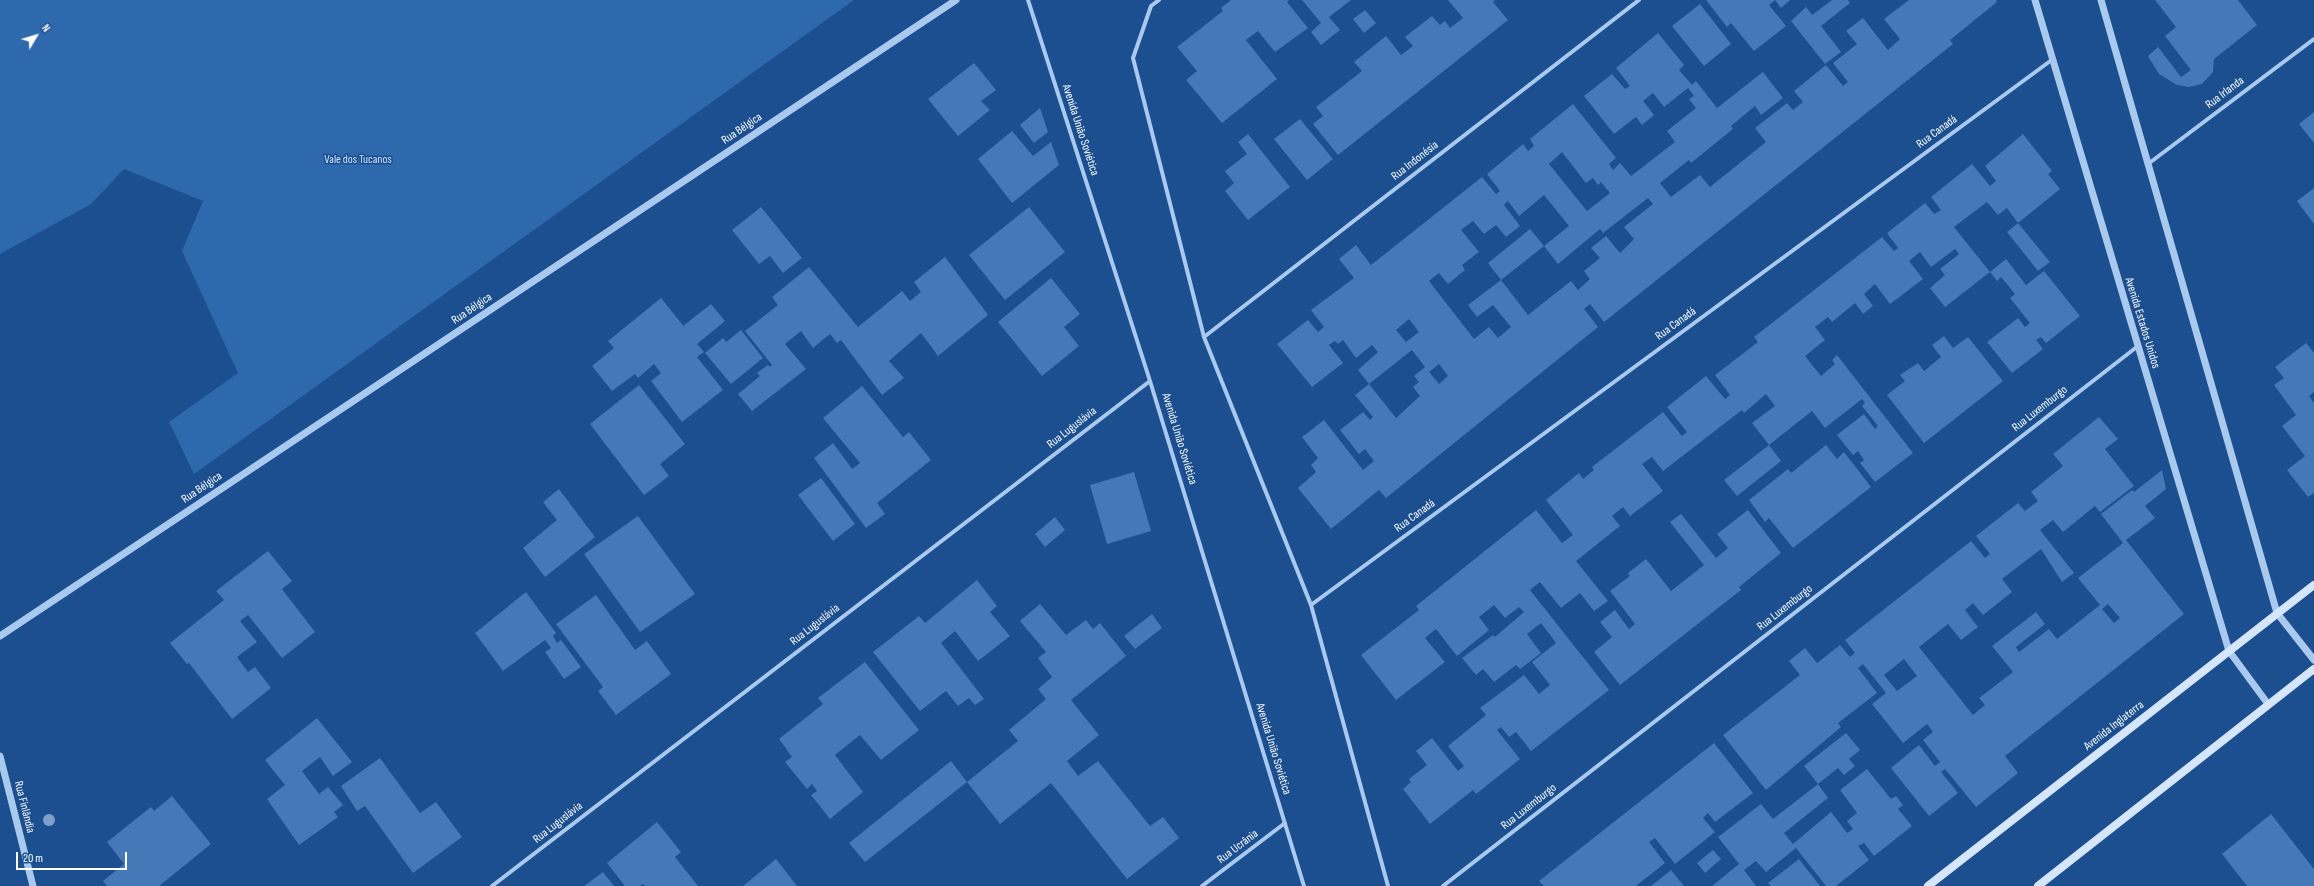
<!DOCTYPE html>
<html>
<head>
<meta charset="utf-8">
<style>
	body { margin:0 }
	#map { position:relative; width:2314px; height:886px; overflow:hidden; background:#1b4f8f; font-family:"Sofia Sans Condensed",sans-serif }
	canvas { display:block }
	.north { position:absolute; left:16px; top:16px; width:40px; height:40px; -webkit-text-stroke:3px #1b4f8f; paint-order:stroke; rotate:52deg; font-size:11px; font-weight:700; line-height:16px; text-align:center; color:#fff }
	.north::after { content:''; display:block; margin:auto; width:14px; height:18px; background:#fff; clip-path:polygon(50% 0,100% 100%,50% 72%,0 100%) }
	.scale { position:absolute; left:16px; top:852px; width:111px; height:18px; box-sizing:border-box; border:2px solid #fff; border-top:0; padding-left:5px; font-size:12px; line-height:14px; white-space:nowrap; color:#fff; -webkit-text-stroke:3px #1b4f8f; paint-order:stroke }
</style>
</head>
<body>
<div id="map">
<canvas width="2314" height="886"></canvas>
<div class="north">N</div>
<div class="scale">20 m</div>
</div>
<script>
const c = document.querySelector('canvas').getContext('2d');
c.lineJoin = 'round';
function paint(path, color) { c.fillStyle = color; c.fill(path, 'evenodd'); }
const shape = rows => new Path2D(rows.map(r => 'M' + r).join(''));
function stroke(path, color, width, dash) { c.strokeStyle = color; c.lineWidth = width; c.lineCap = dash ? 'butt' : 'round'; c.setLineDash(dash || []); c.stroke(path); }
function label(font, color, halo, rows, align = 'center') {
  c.font = font + ' "Sofia Sans Condensed",sans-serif'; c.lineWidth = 3; c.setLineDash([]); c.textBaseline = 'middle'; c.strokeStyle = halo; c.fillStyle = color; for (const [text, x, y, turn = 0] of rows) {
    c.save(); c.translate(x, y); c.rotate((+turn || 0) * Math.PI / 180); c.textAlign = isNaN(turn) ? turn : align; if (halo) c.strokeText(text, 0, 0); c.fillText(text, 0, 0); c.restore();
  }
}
const green = shape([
	[0,0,854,0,194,474,169,422,238,373,182,251,203,201,124,169,91,204,0,254]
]);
const building = shape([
	[1231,0,1289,0,1287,2,1308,28,1275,52,1258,31,1246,40,1277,79,1222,123,1186,80,1197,71,1177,47,1223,11,1221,8],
	[1302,0,1351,0,1329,17,1340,30,1321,45,1311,32,1321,23],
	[1448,0,1495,0,1493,2,1508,20,1338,155,1313,124,1323,116,1316,107,1362,71,1354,62,1386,36,1401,55,1413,46,1405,37,1432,16,1440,25,1445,21,1450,28,1463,18],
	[1706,0,1790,0,1781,8,1775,0,1769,5,1786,26,1754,51,1731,23,1727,27],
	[1832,0,1848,0,1850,3,1821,26,1841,52,1825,64,1791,21,1806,7,1812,15],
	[1909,0,1996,0,1997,2,1950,40,1953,44,1604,322,1590,304,1584,309,1598,327,1386,498,1379,490,1331,529,1298,488,1316,472,1311,465,1318,458,1302,437,1324,420,1363,470,1374,461,1365,449,1359,454,1340,430,1363,412,1370,420,1373,417,1355,395,1369,384,1396,418,1420,396,1413,387,1419,382,1414,376,1425,367,1412,350,1369,384,1358,370,1378,352,1372,345,1356,358,1343,340,1338,344,1335,341,1329,345,1343,363,1312,387,1277,344,1308,320,1318,332,1324,327,1311,310,1354,278,1339,259,1356,245,1371,265,1482,177,1496,194,1500,191,1487,174,1523,144,1528,151,1534,146,1530,139,1573,104,1616,158,1609,164,1613,170,1620,163,1631,176,1675,142,1667,131,1696,108,1689,99,1694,96,1688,88,1664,107,1653,93,1643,101,1654,115,1642,125,1636,117,1614,134,1584,96,1612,74,1625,89,1630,86,1616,68,1658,33,1684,65,1679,70,1692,85,1696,81,1717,108,1763,72,1783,98,1761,115,1755,106,1731,126,1733,129,1691,163,1689,160,1660,183,1671,197,1700,175,1710,187,1766,142,1755,128,1787,103,1793,110,1803,102,1794,91,1826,65,1843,86,1848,82,1833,63,1857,44,1846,31,1863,18,1888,50,1900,39,1884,19],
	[1562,152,1586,183,1593,178,1598,185,1601,182,1610,193,1587,211,1549,164],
	[1544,195,1569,226,1544,246,1558,264,1600,229,1603,233,1648,198,1653,204,1624,227,1634,239,1620,253,1606,236,1591,248,1600,258,1584,271,1590,279,1578,290,1571,281,1528,315,1501,280,1468,305,1477,317,1493,305,1511,327,1498,338,1489,327,1474,339,1429,281,1439,273,1448,284,1465,270,1462,265,1479,252,1461,230,1473,221,1484,234,1496,225,1506,237,1520,226,1504,205,1508,201,1519,216],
	[1409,319,1419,332,1406,342,1396,330],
	[1439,364,1448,376,1439,384,1429,372],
	[2155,0,2238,0,2257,25,2214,59,2213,72,2202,84,2189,87,2177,85,2159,74,2148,56,2158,47,2181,77,2191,70,2165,36,2176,27],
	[1700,4,1731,44,1704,66,1672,26],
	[1365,10,1376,23,1364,33,1353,19],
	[974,63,996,90,981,101,990,110,958,136,928,99],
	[1040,108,1048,132,1034,143,1020,125],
	[2314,112,2314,143,2299,124],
	[1300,119,1333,159,1307,180,1274,139],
	[1012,131,1033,156,1051,142,1059,165,1012,203,978,159],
	[1248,134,1290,187,1248,220,1225,191,1234,183,1225,171,1247,154,1238,142],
	[2023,134,2052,171,2048,174,2060,189,2018,223,2050,262,2038,271,2007,232,2018,223,2007,208,1998,215,1987,202,1954,227,1990,272,1945,307,1930,288,1945,275,1940,269,1959,254,1955,249,1931,267,1920,252,1909,261,1923,279,1890,304,1875,284,1864,294,1873,306,1863,314,1855,303,1832,322,1828,317,1815,327,1825,340,1805,356,1821,376,1835,364,1832,360,1837,355,1913,453,1875,482,1860,463,1864,460,1858,451,1853,455,1837,435,1864,414,1875,429,1878,426,1862,406,1865,403,1862,399,1825,428,1812,411,1769,445,1752,423,1775,406,1766,394,1744,413,1742,410,1663,471,1652,457,1642,464,1663,491,1630,516,1623,507,1612,516,1620,526,1576,561,1608,601,1594,611,1580,593,1561,608,1540,582,1530,590,1609,690,1531,751,1516,732,1509,737,1501,727,1497,730,1520,759,1476,794,1473,790,1430,824,1403,789,1411,782,1409,779,1427,765,1416,751,1432,738,1458,771,1464,766,1448,746,1486,715,1480,708,1524,675,1539,694,1550,685,1532,662,1556,643,1541,623,1527,634,1541,653,1520,669,1516,665,1494,682,1483,669,1476,675,1462,658,1493,635,1495,637,1524,612,1519,607,1505,618,1494,605,1479,617,1489,630,1457,656,1436,629,1425,638,1445,662,1396,700,1361,655,1419,610,1416,606,1536,510,1562,543,1573,535,1546,500,1579,473,1583,479,1594,470,1592,467,1663,412,1682,436,1687,432,1667,407,1706,376,1725,399,1730,395,1715,375,1758,342,1754,337,1882,237,1894,251,1898,248,1887,233,1925,203,1934,214,1941,210,1931,197,1972,164,1990,186,1996,181,1985,166],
	[2314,188,2314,224,2297,201],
	[761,207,802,258,783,273,770,256,759,264,732,230],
	[1029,207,1065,252,1005,300,969,255],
	[1530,229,1544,246,1501,280,1488,263],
	[945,257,988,315,938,356,921,333,889,361,904,378,882,395,841,340,837,343,830,334,813,348,801,331,785,344,806,369,752,411,738,394,760,376,757,373,768,365,770,367,772,365,745,331,778,305,772,297,809,267,858,327,902,291,910,301,921,292,914,282],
	[2006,259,2026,285,2044,271,2080,316,2046,343,2041,337,2036,340,2043,349,2012,373,1987,342,2018,318,2025,327,2030,323,2010,298,2015,294,2001,277,1997,281,1990,272],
	[1051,278,1080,314,1064,327,1079,346,1042,376,998,322],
	[661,298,686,329,683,326,711,304,725,321,697,344,704,352,697,357,723,390,682,422,651,381,661,373,654,364,638,378,635,374,612,391,592,366,614,348,608,341],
	[741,330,763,358,731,384,705,353,723,338,726,342],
	[1944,336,1953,348,1968,337,2003,381,1924,443,1887,395,1905,381,1900,375,1918,363,1924,371,1941,357,1932,345],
	[2306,343,2314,353,2314,392,2309,396,2314,403,2314,493,2308,497,2287,470,2305,456,2282,426,2296,415,2274,385,2284,378,2275,367],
	[639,385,685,444,660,464,669,476,644,495,590,424],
	[862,386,903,437,909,432,931,460,877,503,885,514,866,528,814,458,833,443,852,469,860,463,823,418],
	[2099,417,2118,439,2105,449,2134,486,2100,512,2095,506,2063,532,2053,520,2040,530,2074,573,2062,582,2041,549,2002,579,2012,592,1983,615,1973,603,1965,610,1978,627,1961,640,1948,624,1919,647,1973,715,1985,705,1979,698,2013,672,1992,646,2036,612,2045,624,2016,647,2019,652,2049,629,2057,639,2100,605,2078,578,2123,543,2101,514,2132,490,2134,492,2162,470,2166,489,2145,506,2155,518,2126,540,2184,614,2005,756,2018,773,1976,807,1945,769,1941,772,1958,793,1929,816,1891,768,1919,745,1935,766,1940,762,1923,740,1933,732,1927,724,1903,743,1872,704,1886,693,1863,664,1858,668,1877,693,1838,723,1841,727,1766,790,1723,735,1800,675,1789,661,1805,648,1817,663,1840,645,1850,657,1855,653,1845,640,1971,541,1985,558,1990,554,1976,536,2018,503,2025,511,2038,501,2031,492,2063,466,2053,454],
	[2108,604,2120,618,2114,623,2102,609],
	[1904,659,1917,676,1897,691,1884,675],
	[1769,445,1781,461,1737,496,1724,480],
	[1826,445,1837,459,1844,452,1871,487,1793,548,1769,518,1765,522,1749,500,1788,469,1791,473],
	[1134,472,1151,531,1107,544,1090,485],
	[821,478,855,524,833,541,798,495],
	[559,489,595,537,545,577,523,548,557,520,543,502],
	[1748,510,1781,553,1739,587,1741,590,1620,685,1594,652,1612,637,1600,622,1615,610,1629,629,1635,624,1610,591,1630,576,1628,573,1646,559,1671,591,1704,565,1670,522,1681,514,1716,558,1728,548,1717,534],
	[638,516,695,594,640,632,584,554],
	[1055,517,1065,530,1045,547,1035,534],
	[268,551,292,581,282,589,315,632,282,658,248,615,240,621,257,642,237,657,248,672,255,667,271,688,232,719,189,663,187,664,170,643,224,600,216,591],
	[977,580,997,606,990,612,1010,636,978,661,955,631,941,643,984,699,975,705,969,698,958,706,946,691,920,711,873,652,919,616,925,623],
	[526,592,556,633,553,636,557,643,561,640,581,667,564,679,545,652,551,648,545,640,503,671,475,633],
	[596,595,635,650,647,641,671,674,616,715,598,691,603,687,556,624],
	[1040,604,1066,635,1086,620,1093,629,1100,623,1126,656,1071,700,1099,735,1067,761,1078,776,1098,761,1150,826,1163,817,1179,838,1127,879,1051,783,1000,824,967,782,1018,741,1009,730,1046,699,1038,689,1052,677,1038,658,1046,652,1020,621],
	[1152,614,1162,628,1135,649,1124,636],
	[865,662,919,730,881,760,860,735,835,755,863,792,830,819,811,795,817,791,812,784,807,789,785,762,792,757,779,739,823,704,818,698],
	[317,718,352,762,333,776,320,757,302,771,319,794,328,787,343,805,334,812,338,817,299,845,267,799,285,785,265,760],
	[1846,733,1860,750,1849,759,1855,766,1844,775,1838,768,1818,784,1804,766],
	[1714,743,1753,793,1715,822,1708,813,1703,818,1715,832,1675,864,1655,838,1649,842,1665,863,1636,886,1544,886,1539,881],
	[380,758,420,813,436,802,462,837,413,873,365,806,357,811,341,786],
	[951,761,967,782,865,862,849,843],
	[1867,769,1891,799,1896,796,1903,805,1898,809,1912,826,1874,856,1864,843,1858,846,1869,860,1836,886,1826,886,1796,848,1766,872,1756,861,1744,870,1756,886,1712,886,1739,864,1718,837,1761,804,1773,819,1818,784,1828,798,1784,833,1793,844,1831,812,1847,833,1853,829,1847,821,1857,813,1840,790],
	[172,796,211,844,159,886,107,886,103,881,124,864,107,842,151,807,154,811],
	[2271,814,2314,869,2314,886,2247,886,2222,854],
	[657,822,681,852,675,857,698,886,645,886,643,884,640,886,625,886,607,863],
	[1713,850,1721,859,1705,873,1697,863],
	[776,859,797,886,743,886],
	[1799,859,1820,886,1771,886,1768,883],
	[1671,870,1684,886,1651,886],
	[603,872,614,886,584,886]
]);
const minor = shape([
	[1028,0,1150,381,1304,886],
	[1159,0,1151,6,1133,58,1204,337,1311,605,1388,886],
	[2148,164,2314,39],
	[1204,337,1639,0],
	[1311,605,2053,59],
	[492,886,1150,381],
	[1202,886,1285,823],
	[1443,886,2138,346]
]);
const tertiary = shape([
	[2035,0,2229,651,2268,704],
	[2101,0,2277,613,2314,660],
	[0,636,956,0],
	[0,756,33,886]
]);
const secondary = shape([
	[1928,886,2314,585],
	[2038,886,2314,669]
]);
const trees = [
	[49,820]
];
const streetNames = [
	["Rua Irlanda",2225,93,-37],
	["Rua Bélgica",742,129,-34],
	["Avenida União Soviética",1080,130,72],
	["Rua Canadá",1937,132,-36],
	["Rua Indonésia",1415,161,-38],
	["Rua Bélgica",472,309,-34],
	["Avenida Estados Unidos",2142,323,73],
	["Rua Canadá",1676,324,-36],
	["Rua Luxemburgo",2040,409,-38],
	["Rua Luguslávia",1072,428,-38],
	["Avenida União Soviética",1179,439,73],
	["Rua Bélgica",202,488,-34],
	["Rua Canadá",1415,516,-36],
	["Rua Luxemburgo",1785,608,-38],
	["Rua Luguslávia",815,625,-38],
	["Avenida Inglaterra",2114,726,-38],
	["Avenida União Soviética",1273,749,73],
	["Rua Finlândia",24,807,76],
	["Rua Luxemburgo",1529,807,-38],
	["Rua Luguslávia",558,823,-38],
	["Rua Ucrânia",1238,847,-37]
];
const parkNames = [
	["Vale dos Tucanos",358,160]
];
paint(green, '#2e69ad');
paint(building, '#4478b7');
stroke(minor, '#a9c9ee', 4);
stroke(tertiary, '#a9c9ee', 7);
stroke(secondary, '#d6e6fa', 8);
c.fillStyle = '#7ea0ca';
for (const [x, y] of trees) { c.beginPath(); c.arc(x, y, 6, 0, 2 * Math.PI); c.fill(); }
label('12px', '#fff', '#1b4f8f', streetNames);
label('12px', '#cfe3fa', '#1b4f8f', parkNames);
</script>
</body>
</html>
